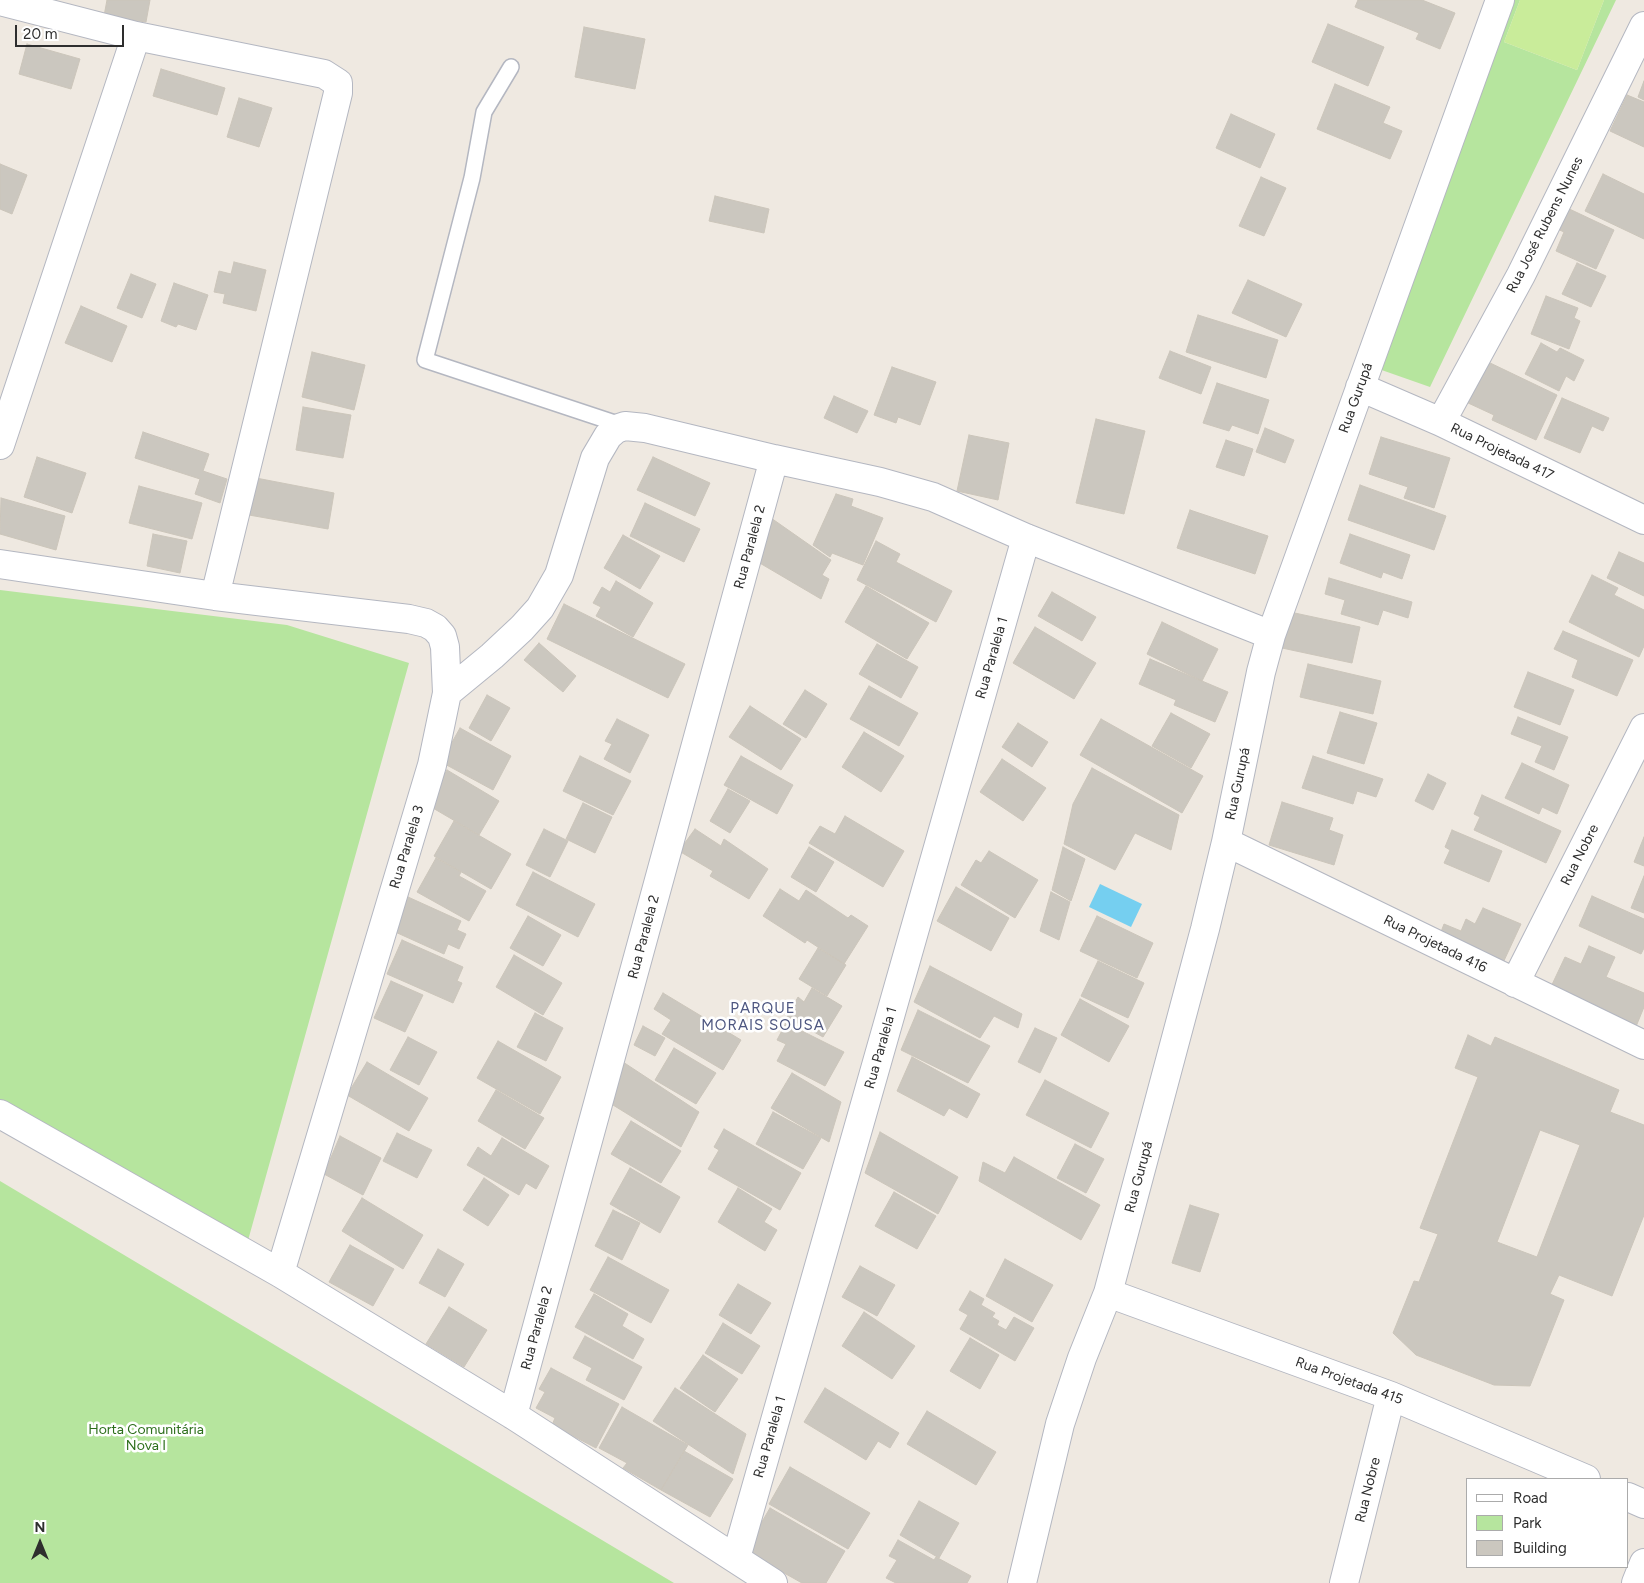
<!DOCTYPE html>
<html>
<head>
<meta charset="utf-8">
<style>
	body { margin:0 }
	#map { position:relative; width:1644px; height:1583px; overflow:hidden; background:#efe9e1; font-family:Figtree,sans-serif }
	canvas { display:block }
	.legend { position:absolute; left:1466px; top:1478px; width:162px; height:90px; box-sizing:border-box; background:#fff; border:1px solid #ababab; margin:0; padding:6px 9px; list-style:none; font-size:15px; color:#2e2e2e }
	.legend li { display:flex; align-items:center; gap:10px; height:25px }
	.legend b { width:25px; border:1px solid #ababab }
	.north { position:absolute; left:15px; top:1518px; width:50px; height:50px; -webkit-text-stroke:4px #fff; paint-order:stroke; rotate:0deg; font-size:14px; font-weight:700; line-height:20px; text-align:center; color:#2e2e2e }
	.north::after { content:''; display:block; margin:auto; width:18px; height:22px; background:#2e2e2e; clip-path:polygon(50% 0,100% 100%,50% 72%,0 100%) }
	.scale { position:absolute; left:15px; top:25px; width:109px; height:22px; box-sizing:border-box; border:2px solid #2e2e2e; border-top:0; padding-left:6px; font-size:15px; line-height:18px; white-space:nowrap; color:#2e2e2e; -webkit-text-stroke:4px #fff; paint-order:stroke }
</style>
</head>
<body>
<div id="map">
<canvas width="1644" height="1583"></canvas>
<ul class="legend">
<li><b style="height:6px;background:#fff"></b>Road</li>
<li><b style="height:14px;background:#b6e59e"></b>Park</li>
<li><b style="height:14px;background:#cbc7bf"></b>Building</li>
</ul>
<div class="north">N</div>
<div class="scale">20 m</div>
</div>
<script>
const c = document.querySelector('canvas').getContext('2d');
c.lineJoin = 'round';
function paint(path, color) { c.fillStyle = color; c.fill(path, 'evenodd'); }
const shape = rows => new Path2D(rows.map(r => 'M' + r).join(''));
function stroke(path, color, width, dash) { c.strokeStyle = color; c.lineWidth = width; c.lineCap = dash ? 'butt' : 'round'; c.setLineDash(dash || []); c.stroke(path); }
function label(font, color, halo, rows, align = 'center') {
  c.font = font + ' Figtree,sans-serif'; c.lineWidth = 5; c.setLineDash([]); c.textBaseline = 'middle'; c.strokeStyle = halo; c.fillStyle = color; for (const [text, x, y, turn = 0] of rows) {
    c.save(); c.translate(x, y); c.rotate((+turn || 0) * Math.PI / 180); c.textAlign = isNaN(turn) ? turn : align; if (halo) c.strokeText(text, 0, 0); c.fillText(text, 0, 0); c.restore();
  }
}
const green = shape([
	[1506,0,1520,0,1504,42,1577,70,1604,0,1616,0,1430,387,1373,367],
	[0,590,287,625,409,663,247,1244,0,1102],
	[0,1181,674,1583,0,1583]
]);
const pitch = shape([
	[1520,0,1604,0,1577,70,1504,42]
]);
const water = shape([
	[1100,884,1142,904,1131,927,1089,907]
]);
const building = shape([
	[107,0,150,0,146,22,104,16,107,0],
	[1358,0,1422,0,1455,13,1440,49,1416,39,1419,33,1355,7,1358,0],
	[1328,24,1384,47,1368,86,1312,62,1328,24],
	[584,27,645,39,635,89,575,77,584,27],
	[27,44,80,59,71,89,19,74,27,44],
	[161,69,225,88,217,115,153,96,161,69],
	[1644,81,1644,100,1638,97,1644,81],
	[1335,84,1390,107,1383,123,1402,131,1390,159,1317,129,1335,84],
	[1627,95,1644,102,1644,147,1610,131,1627,95],
	[239,98,272,108,259,147,227,137,239,98],
	[1231,114,1275,134,1260,168,1216,148,1231,114],
	[0,164,27,175,12,214,0,209,0,164],
	[1603,174,1644,194,1644,239,1585,211,1603,174],
	[1261,177,1286,188,1264,236,1239,226,1261,177],
	[715,196,769,209,764,233,709,221,715,196],
	[1563,206,1614,230,1596,269,1556,251,1564,232,1553,227,1563,206],
	[234,262,266,270,256,311,223,303,225,294,214,292,219,271,231,274,234,262],
	[1577,263,1606,276,1591,307,1562,294,1577,263],
	[131,274,156,284,142,318,117,308,131,274],
	[1248,280,1302,304,1286,337,1232,313,1248,280],
	[174,283,208,295,196,330,178,324,176,327,161,321,174,283],
	[1546,296,1578,308,1574,318,1580,321,1569,349,1531,334,1546,296],
	[81,306,127,326,112,362,65,343,81,306],
	[1198,315,1278,340,1266,378,1186,352,1198,315],
	[1541,343,1557,352,1560,348,1584,360,1574,381,1566,376,1559,391,1525,374,1541,343],
	[1170,351,1211,367,1201,394,1159,378,1170,351],
	[312,352,365,365,354,410,302,397,312,352],
	[1486,361,1557,395,1536,440,1492,420,1494,415,1466,402,1486,361],
	[892,367,936,382,920,425,898,417,896,423,874,415,892,367],
	[1217,383,1269,400,1258,434,1232,425,1229,431,1203,423,1217,383],
	[834,396,868,411,857,433,824,418,834,396],
	[1562,398,1609,418,1603,431,1592,426,1580,453,1544,438,1562,398],
	[303,407,351,415,343,458,296,450,303,407],
	[1096,419,1145,431,1124,514,1076,503,1096,419],
	[1265,428,1294,440,1285,463,1256,452,1265,428],
	[143,432,209,454,203,471,227,479,220,503,195,494,200,479,135,458,143,432],
	[969,435,1009,443,998,500,957,491,969,435],
	[1381,437,1450,458,1434,508,1404,498,1408,487,1369,474,1381,437],
	[1226,440,1253,449,1244,476,1216,467,1226,440],
	[37,457,86,473,72,513,24,497,37,457],
	[653,457,710,483,695,516,637,490,653,457],
	[256,478,334,493,328,529,249,515,256,478],
	[1360,485,1446,516,1434,550,1348,520,1360,485],
	[139,486,202,503,192,539,129,523,139,486],
	[836,494,853,499,851,506,883,518,863,565,832,553,830,557,813,545,836,494],
	[1,498,65,516,56,550,0,534,1,498],
	[645,503,700,529,684,562,630,536,645,503],
	[1190,510,1268,536,1255,574,1177,548,1190,510],
	[771,518,831,560,822,575,829,579,821,599,758,562,771,518],
	[153,534,187,541,180,573,147,566,153,534],
	[1350,534,1410,555,1402,579,1383,572,1381,578,1340,563,1350,534],
	[623,535,660,556,640,589,604,568,623,535],
	[876,541,900,554,896,562,952,591,936,622,857,580,876,541],
	[1619,552,1644,563,1644,596,1607,578,1619,552],
	[1592,575,1618,588,1614,595,1644,610,1644,646,1639,657,1569,622,1592,575],
	[1329,578,1412,602,1408,618,1383,610,1378,625,1341,614,1345,600,1325,594,1329,578],
	[616,581,653,603,633,637,596,616,601,607,593,603,602,587,610,592,616,581],
	[866,586,929,623,907,659,845,622,866,586],
	[1052,592,1096,617,1082,641,1038,616,1052,592],
	[564,604,685,664,668,698,547,639,564,604],
	[1290,612,1360,627,1352,663,1282,648,1290,612],
	[1162,622,1218,649,1202,681,1147,654,1162,622],
	[1035,627,1096,663,1074,699,1013,663,1035,627],
	[1563,631,1633,660,1617,696,1572,677,1578,660,1554,649,1563,631],
	[539,643,576,676,563,692,524,660,539,643],
	[877,644,918,667,901,698,859,674,877,644],
	[1150,659,1228,692,1215,722,1174,705,1176,700,1139,684,1150,659],
	[1308,664,1381,681,1373,714,1300,697,1308,664],
	[1528,672,1574,690,1560,725,1514,707,1528,672],
	[869,686,918,713,899,746,850,719,869,686],
	[805,690,827,704,806,738,783,724,805,690],
	[487,695,510,708,491,741,469,728,487,695],
	[750,706,801,739,781,770,729,737,750,706],
	[1340,712,1377,723,1364,764,1327,753,1340,712],
	[1171,713,1210,734,1191,768,1152,746,1171,713],
	[1518,717,1568,737,1554,770,1535,762,1542,746,1511,734,1518,717],
	[617,719,649,735,630,773,604,759,612,744,605,741,617,719],
	[1101,719,1203,776,1182,813,1080,755,1101,719],
	[1018,723,1048,742,1032,767,1002,747,1018,723],
	[460,728,511,756,493,790,441,762,460,728],
	[864,732,904,756,881,792,842,767,864,732],
	[580,756,631,781,613,815,563,791,580,756],
	[741,756,793,785,777,814,724,785,741,756],
	[1313,756,1383,779,1376,797,1357,791,1353,804,1302,788,1313,756],
	[1002,759,1046,788,1023,821,980,792,1002,759],
	[1522,763,1569,785,1557,814,1542,807,1539,814,1505,798,1522,763],
	[1092,768,1179,815,1171,850,1135,833,1115,870,1064,844,1073,804,1092,768],
	[447,770,499,801,479,835,426,804,447,770],
	[1428,774,1446,783,1433,810,1415,801,1428,774],
	[728,789,750,801,730,833,710,821,728,789],
	[1482,795,1561,831,1546,863,1474,830,1480,817,1474,814,1482,795],
	[1282,802,1333,818,1329,830,1343,835,1334,865,1269,845,1282,802],
	[583,803,612,817,595,853,566,839,583,803],
	[845,816,904,851,883,887,809,843,820,826,835,834,845,816],
	[454,821,511,854,491,889,434,856,454,821],
	[544,829,568,841,550,877,526,865,544,829],
	[695,829,721,846,724,839,768,869,749,899,710,876,713,871,679,851,695,829],
	[1452,830,1502,851,1489,882,1444,863,1450,850,1445,847,1452,830],
	[1644,837,1644,866,1634,862,1644,837],
	[809,847,834,862,816,892,791,877,809,847],
	[1063,847,1085,859,1071,901,1052,890,1063,847],
	[989,851,1038,880,1015,918,961,885,976,860,981,863,989,851],
	[436,858,461,872,459,876,486,891,469,921,417,892,436,858],
	[533,872,595,904,578,937,516,905,533,872],
	[1644,876,1644,913,1631,908,1644,876],
	[956,887,1009,918,991,951,937,921,956,887],
	[780,889,799,901,806,890,848,918,851,915,868,926,844,964,807,940,805,943,763,916,780,889],
	[1051,892,1070,902,1059,940,1040,931,1051,892],
	[1592,896,1644,919,1644,948,1641,954,1579,926,1592,896],
	[408,897,461,921,457,930,466,934,459,949,448,944,444,954,393,931,408,897],
	[1483,908,1521,924,1502,965,1439,937,1444,924,1461,931,1466,919,1475,924,1483,908],
	[528,916,561,935,543,966,510,948,528,916],
	[1097,916,1153,943,1137,978,1080,951,1097,916],
	[402,940,463,967,457,981,462,983,453,1003,387,974,402,940],
	[1589,946,1615,957,1606,977,1644,993,1644,1007,1635,1029,1549,991,1565,957,1581,964,1589,946],
	[818,948,846,965,827,996,799,979,818,948],
	[514,955,562,983,543,1015,496,987,514,955],
	[1098,961,1144,983,1128,1018,1081,996,1098,961],
	[930,966,1022,1014,1018,1028,994,1016,980,1038,914,1002,930,966],
	[391,981,423,995,405,1032,374,1018,391,981],
	[812,988,842,1006,823,1037,787,1017,798,997,804,1002,812,988],
	[663,993,741,1040,723,1070,662,1034,671,1020,654,1009,663,993],
	[1080,999,1129,1026,1109,1062,1061,1035,1080,999],
	[918,1010,990,1046,968,1083,901,1050,918,1010],
	[535,1013,563,1028,546,1061,517,1047,535,1013],
	[786,1023,844,1052,825,1086,777,1061,786,1044,777,1040,786,1023],
	[643,1026,665,1038,655,1056,634,1045,643,1026],
	[1035,1028,1057,1038,1040,1073,1018,1062,1035,1028],
	[1468,1035,1491,1046,1495,1037,1619,1090,1610,1112,1644,1125,1644,1215,1612,1296,1559,1275,1550,1294,1564,1300,1530,1386,1494,1385,1416,1355,1393,1333,1414,1281,1419,1282,1438,1234,1420,1228,1478,1077,1455,1068,1468,1035],
	[408,1037,437,1052,419,1085,390,1070,408,1037],
	[498,1041,561,1077,540,1114,477,1078,498,1041],
	[674,1048,716,1073,696,1104,655,1080,674,1048],
	[912,1057,980,1094,967,1118,949,1108,944,1116,897,1091,912,1057],
	[367,1062,428,1098,409,1131,347,1095,367,1062],
	[623,1062,699,1112,681,1147,613,1105,623,1062],
	[792,1073,841,1102,829,1142,771,1108,792,1073],
	[1045,1080,1109,1113,1091,1148,1026,1115,1045,1080],
	[496,1090,544,1118,525,1149,478,1121,496,1090],
	[773,1112,821,1138,803,1169,756,1144,773,1112],
	[631,1121,681,1151,661,1183,611,1154,631,1121],
	[724,1129,801,1173,780,1210,708,1169,719,1150,714,1147,724,1129],
	[1540,1130,1580,1145,1537,1257,1497,1242,1540,1130],
	[880,1132,958,1177,938,1214,865,1173,880,1132],
	[397,1133,432,1150,417,1178,383,1161,397,1133],
	[340,1136,381,1158,363,1195,324,1174,340,1136],
	[502,1138,549,1166,536,1189,526,1183,519,1195,467,1165,478,1147,491,1156,502,1138],
	[1075,1144,1104,1159,1086,1193,1057,1178,1075,1144],
	[1014,1157,1100,1205,1081,1240,979,1181,983,1162,1005,1173,1014,1157],
	[630,1168,680,1197,660,1233,610,1204,630,1168],
	[484,1178,509,1195,488,1226,463,1210,484,1178],
	[738,1188,772,1209,764,1222,777,1230,765,1251,718,1222,738,1188],
	[894,1192,936,1216,917,1249,875,1226,894,1192],
	[362,1198,423,1235,403,1269,342,1231,362,1198],
	[1190,1205,1219,1214,1200,1272,1172,1263,1190,1205],
	[613,1210,640,1223,622,1260,595,1246,613,1210],
	[350,1245,394,1269,373,1306,329,1282,350,1245],
	[438,1249,464,1264,445,1297,419,1283,438,1249],
	[608,1257,669,1290,651,1323,590,1290,608,1257],
	[1005,1259,1053,1285,1032,1322,986,1296,1005,1259],
	[860,1266,895,1285,877,1316,842,1297,860,1266],
	[738,1284,771,1303,751,1334,719,1315,738,1284],
	[970,1291,984,1299,981,1305,995,1313,992,1317,999,1321,997,1325,1006,1330,1014,1317,1034,1328,1015,1361,960,1329,968,1315,959,1310,970,1291],
	[594,1294,628,1314,622,1326,644,1339,633,1359,575,1327,594,1294],
	[449,1307,487,1330,464,1367,426,1344,449,1307],
	[864,1312,915,1346,892,1379,842,1346,864,1312],
	[723,1323,760,1346,742,1374,705,1353,723,1323],
	[585,1336,642,1367,624,1400,586,1380,592,1368,573,1358,585,1336],
	[970,1338,999,1355,980,1389,950,1371,970,1338],
	[703,1355,738,1379,715,1412,680,1388,703,1355],
	[551,1368,619,1404,596,1448,552,1425,555,1418,536,1408,545,1392,539,1389,551,1368],
	[675,1388,746,1434,733,1474,653,1421,675,1388],
	[825,1388,899,1433,890,1448,878,1441,866,1460,804,1422,825,1388],
	[622,1407,688,1445,661,1490,623,1468,627,1463,599,1448,622,1407],
	[927,1411,996,1452,976,1485,907,1444,927,1411],
	[684,1451,733,1479,710,1517,661,1490,684,1451],
	[790,1467,870,1513,848,1549,769,1504,790,1467],
	[919,1501,959,1523,939,1558,900,1535,919,1501],
	[770,1508,845,1551,826,1583,802,1583,745,1551,770,1508],
	[898,1540,934,1560,936,1557,971,1576,967,1583,896,1583,886,1578,897,1560,889,1556,898,1540]
]);
const lane = shape([
	[511,67,484,112,472,178,425,360,624,426]
]);
const street = shape([
	[0,1,136,36,324,74,338,83,338,93,215,596],
	[1360,387,1441,422,1644,520],
	[1441,422,1521,275,1644,26],
	[0,445,136,36],
	[0,564,215,596,409,619,426,623,435,628,442,636,445,647,447,693],
	[1226,842,1644,1045],
	[1515,983,1644,728],
	[0,1114,280,1273,513,1415,773,1583],
	[280,1273,432,765,447,693,492,656,522,628,540,608,559,575,595,458,608,436,616,429,625,426,645,428,774,459,880,482,933,497,1026,538,1271,635],
	[1108,1293,1391,1396,1586,1479],
	[513,1415,774,459],
	[1628,1497,1644,1504],
	[736,1558,1026,538],
	[1022,1583,1060,1424,1082,1358,1108,1293,1205,929,1226,842,1261,672,1271,635,1500,0],
	[1344,1583,1391,1396],
	[1636,1583,1644,1563]
]);
const streetNames = [
	["Rua José Rubens Nunes",1545,225,-63],
	["Rua Gurupá",1356,398,-70],
	["Rua Projetada 417",1502,452,26],
	["Rua Paralela 2",750,547,-75],
	["Rua Paralela 1",992,658,-74],
	["Rua Gurupá",1238,784,-78],
	["Rua Paralela 3",407,847,-73],
	["Rua Nobre",1580,855,-63],
	["Rua Paralela 2",644,937,-75],
	["Rua Projetada 416",1435,944,26],
	["Rua Paralela 1",881,1048,-74],
	["Rua Gurupá",1139,1177,-75],
	["Rua Paralela 2",537,1328,-75],
	["Rua Projetada 415",1349,1381,20],
	["Rua Paralela 1",770,1437,-74],
	["Rua Nobre",1368,1490,-76]
];
const parkNames = [
	["Horta Comunitária",146,1430],
	["Nova I",146,1446]
];
const neighbourhoodNames = [
	["PARQUE",763,1009],
	["MORAIS SOUSA",763,1026]
];
paint(green, '#b6e59e');
paint(pitch, '#c9ec9a');
paint(water, '#75cff0');
paint(building, '#cbc7bf');
stroke(building, '#cbc5ba', 1);
stroke(lane, '#b4b7c1', 18);
stroke(street, '#b4b7c1', 30);
stroke(lane, '#fff', 15);
stroke(street, '#fff', 28);
label('14px', '#2e2e2e', '#fff', streetNames);
label('14px', '#2c6e1b', '#fff', parkNames);
c.letterSpacing = '1px';
label('15px', '#4d5680', '#fff', neighbourhoodNames);
c.letterSpacing = '0px';
</script>
</body>
</html>
